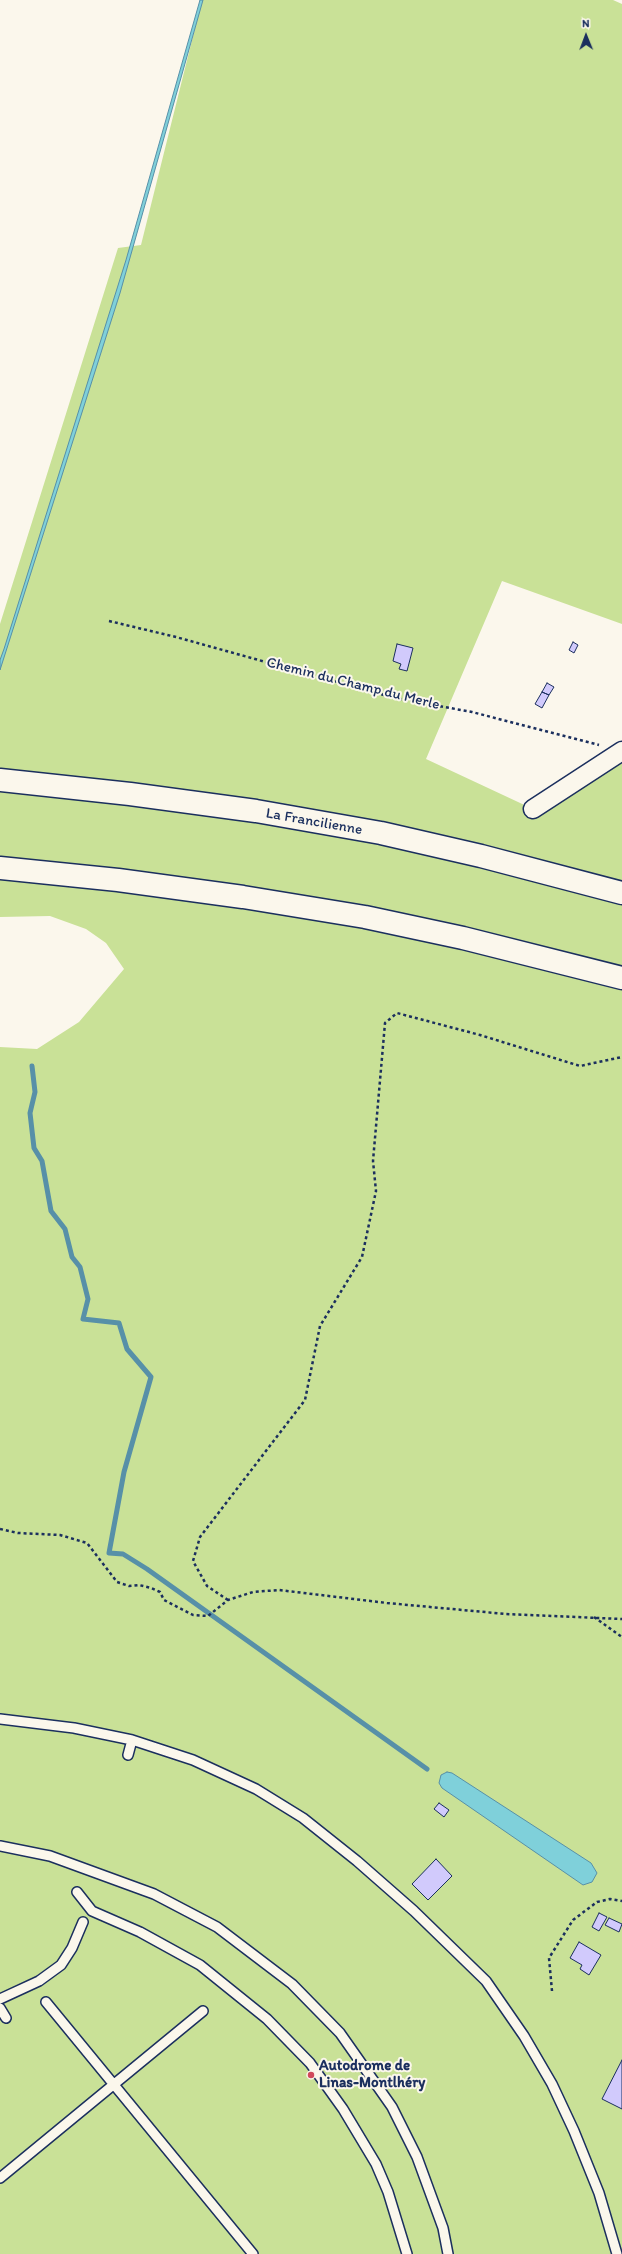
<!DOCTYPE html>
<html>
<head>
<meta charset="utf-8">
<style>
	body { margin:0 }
	#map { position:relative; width:622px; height:2254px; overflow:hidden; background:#fbf7ec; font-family:Itim,sans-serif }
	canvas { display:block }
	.north { position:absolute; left:566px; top:16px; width:40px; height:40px; -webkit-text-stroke:3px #fbf7ec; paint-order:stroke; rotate:359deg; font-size:11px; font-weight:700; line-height:16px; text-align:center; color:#1b2f5e }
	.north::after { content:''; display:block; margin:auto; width:14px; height:18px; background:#1b2f5e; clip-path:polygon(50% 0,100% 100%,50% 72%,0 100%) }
</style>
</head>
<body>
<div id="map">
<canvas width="622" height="2254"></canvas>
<div class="north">N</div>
</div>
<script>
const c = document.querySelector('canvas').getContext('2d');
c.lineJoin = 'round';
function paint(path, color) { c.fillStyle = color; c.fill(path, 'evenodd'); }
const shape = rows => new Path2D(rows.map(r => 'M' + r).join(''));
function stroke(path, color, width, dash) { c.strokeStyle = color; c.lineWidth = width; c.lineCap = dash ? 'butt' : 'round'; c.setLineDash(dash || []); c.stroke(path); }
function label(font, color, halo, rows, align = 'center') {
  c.font = font + ' Itim,sans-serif'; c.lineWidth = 4; c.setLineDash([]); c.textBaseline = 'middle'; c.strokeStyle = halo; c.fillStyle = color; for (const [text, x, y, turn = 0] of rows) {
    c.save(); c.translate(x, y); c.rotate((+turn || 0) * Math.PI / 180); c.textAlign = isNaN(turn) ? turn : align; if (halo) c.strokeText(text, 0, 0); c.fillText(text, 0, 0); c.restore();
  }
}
const green = shape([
	[202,0,613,0,622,4,622,624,502,581,426,759,533,809,622,763,622,2254,0,2254,0,1047,37,1049,79,1022,124,969,106,943,86,929,50,916,0,917,0,624,118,248,141,245]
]);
const water = shape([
	[200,0,203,0,120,293,0,670,0,660,4,649,126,260,200,0],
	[447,1772,452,1773,591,1863,597,1873,592,1882,583,1885,442,1788,439,1783,441,1775,447,1772]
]);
const stream = shape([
	[32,1066,35,1092,30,1113,34,1148,42,1161,51,1211,65,1229,72,1257,80,1267,88,1299,83,1319,119,1323,127,1349,151,1377,124,1472,109,1553,123,1554,147,1569,427,1769]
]);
const building = shape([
	[573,642,578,645,574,653,569,650,573,642],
	[397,644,413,648,407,671,399,669,401,664,393,661,397,644],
	[547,683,554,687,549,695,542,692,547,683],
	[542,692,549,695,542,708,535,704,542,692],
	[439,1803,449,1810,444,1817,434,1809,439,1803],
	[436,1859,452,1876,428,1900,412,1884,436,1859],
	[599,1913,607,1917,599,1931,592,1927,599,1913],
	[609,1918,622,1924,619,1932,605,1925,609,1918],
	[579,1942,601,1955,589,1975,580,1969,582,1965,570,1958,579,1942],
	[622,2060,622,2109,602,2099,622,2060]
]);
const path = shape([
	[109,621,176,637,395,698,472,712,599,745],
	[0,1529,18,1533,60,1535,87,1543,117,1582,129,1586,139,1585,151,1588,160,1592,164,1600,193,1615,208,1616,228,1600,253,1592,279,1590,387,1603,506,1614,622,1619],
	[228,1600,207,1586,193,1561,200,1537,305,1400,320,1326,362,1257,376,1191,373,1161,385,1023,397,1013,480,1035,580,1066,622,1057],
	[594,1617,622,1637],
	[552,1991,549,1958,573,1920,597,1902,610,1899,622,1901]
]);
const lane = shape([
	[0,1719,74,1728,132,1740,193,1760,256,1789,303,1818,357,1861,414,1911,486,1981,524,2036,552,2084,574,2131,599,2193,617,2254],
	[128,1755,132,1740],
	[0,1846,50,1856,154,1894,217,1927,292,1984,340,2033,392,2107,417,2157,443,2228,448,2254],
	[77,1892,92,1911,140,1932,200,1965,267,2019,310,2063,343,2109,376,2164,388,2192,407,2254],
	[0,1999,39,1981,61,1965,72,1948,83,1922],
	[46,2002,253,2254],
	[0,2008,6,2018],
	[0,2178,203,2011]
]);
const street = shape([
	[533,809,622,751]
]);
const highway = shape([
	[0,780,130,794,256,811,381,833,481,856,622,893],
	[0,868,118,880,243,897,365,917,463,938,622,978]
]);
const markers = [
	[311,2075,4,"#d1495b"]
];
const streetNames = [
	["Chemin du Champ du Merle",353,684,14],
	["La Francilienne",314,822,10]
];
const poiNames = [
	["Autodrome de",319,2066],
	["Linas-Montlhéry",319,2083]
];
paint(green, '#c9e197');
paint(water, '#7fd0da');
stroke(water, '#5790a8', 1);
stroke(stream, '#5790a8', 5);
paint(building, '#d1cafc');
stroke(building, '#1b2f5e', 1);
stroke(lane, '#1b2f5e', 12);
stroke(street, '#1b2f5e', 21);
stroke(highway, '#1b2f5e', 25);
stroke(path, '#1b2f5e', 2.5, [3, 3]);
stroke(lane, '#fbf7ec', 9);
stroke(street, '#fbf7ec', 18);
stroke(highway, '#fbf7ec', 22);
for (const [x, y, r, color] of markers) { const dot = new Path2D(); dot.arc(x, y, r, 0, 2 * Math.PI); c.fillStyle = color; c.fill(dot); stroke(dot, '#fbf7ec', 1.5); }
label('15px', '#1b2f5e', '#fbf7ec', streetNames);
label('bold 15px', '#1b2f5e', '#fbf7ec', poiNames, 'left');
</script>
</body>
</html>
